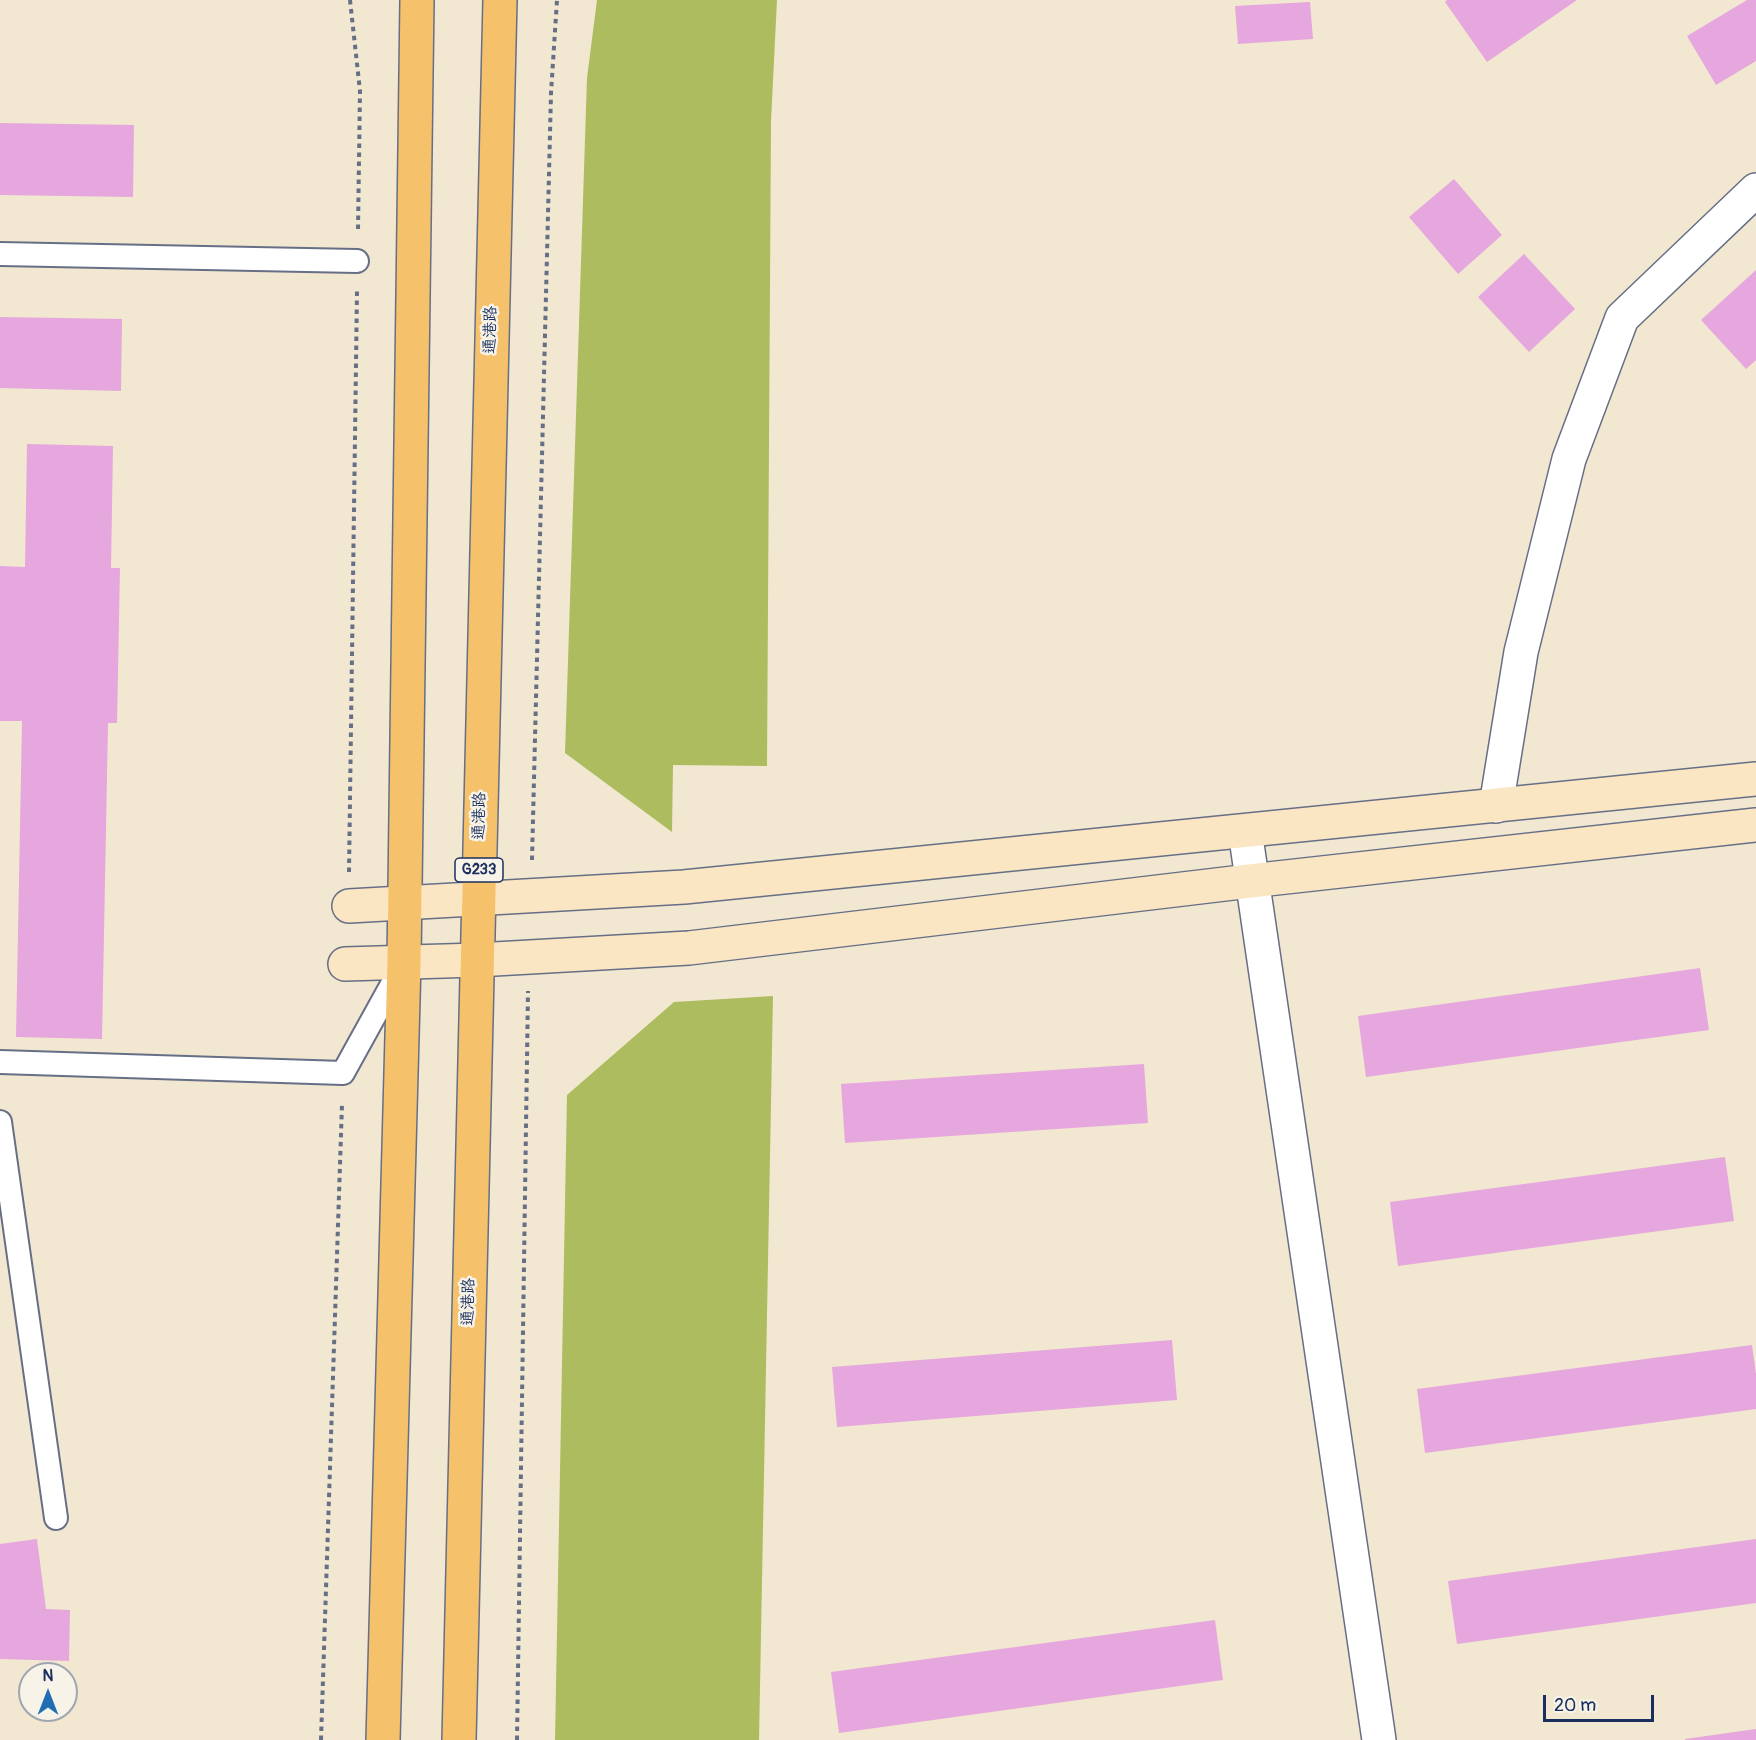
<!DOCTYPE html>
<html>
<head>
<meta charset="utf-8">
<style>
	body { margin:0 }
	#map { position:relative; width:1756px; height:1740px; overflow:hidden; background:#f2e7d0; font-family:Pangolin,sans-serif }
	canvas { display:block }
	.north { position:absolute; left:18px; top:1662px; width:60px; height:60px; box-sizing:border-box; background:#f7f3e8; border:2px solid #9fa5b1; border-radius:50%; rotate:0deg; font-size:16px; font-weight:700; line-height:24px; text-align:center; color:#1b2f5e }
	.north::after { content:''; display:block; margin:auto; width:21px; height:27px; background:#1f6fb2; clip-path:polygon(50% 0,100% 100%,50% 72%,0 100%) }
	.scale { position:absolute; left:1543px; top:1695px; width:111px; height:27px; box-sizing:border-box; border:3px solid #1b2f5e; border-top:0; padding-left:8px; font-size:18px; line-height:21px; white-space:nowrap; color:#1b2f5e; -webkit-text-stroke:4px #f7f3e8; paint-order:stroke }
</style>
</head>
<body>
<div id="map">
<canvas width="1756" height="1740"></canvas>
<div class="north">N</div>
<div class="scale">20 m</div>
</div>
<script>
const c = document.querySelector('canvas').getContext('2d');
c.lineJoin = 'round';
function paint(path, color) { c.fillStyle = color; c.fill(path, 'evenodd'); }
const shape = rows => new Path2D(rows.map(r => 'M' + r).join(''));
function stroke(path, color, width, dash) { c.strokeStyle = color; c.lineWidth = width; c.lineCap = dash ? 'butt' : 'round'; c.setLineDash(dash || []); c.stroke(path); }
function label(font, color, halo, rows, align = 'center') {
  c.font = font + ' Pangolin,"LXGW WenKai TC",sans-serif'; c.lineWidth = 5; c.setLineDash([]); c.textBaseline = 'middle'; c.strokeStyle = halo; c.fillStyle = color; for (const [text, x, y, turn = 0] of rows) {
    c.save(); c.translate(x, y); c.rotate((+turn || 0) * Math.PI / 180); c.textAlign = isNaN(turn) ? turn : align; if (halo) c.strokeText(text, 0, 0); c.fillText(text, 0, 0); c.restore();
  }
}
const green = shape([
	[597,0,777,0,771,121,767,766,673,765,672,832,565,753,587,78],
	[773,996,759,1740,555,1740,567,1095,674,1002]
]);
const building = shape([
	[1447,0,1577,0,1487,62,1445,2],
	[1747,0,1756,0,1756,61,1716,85,1687,36],
	[1310,2,1313,39,1238,44,1235,6],
	[0,123,134,125,133,197,0,195],
	[1454,179,1502,235,1458,274,1409,217],
	[1524,254,1575,309,1529,352,1478,297],
	[1756,270,1756,360,1746,369,1701,320],
	[0,317,122,319,121,391,0,388],
	[27,444,113,446,111,568,120,568,117,723,108,723,102,1039,16,1037,22,721,0,721,0,566,25,567],
	[1700,968,1709,1030,1366,1077,1358,1016],
	[1144,1064,1148,1123,845,1143,841,1084],
	[1725,1157,1734,1221,1398,1266,1390,1202],
	[1172,1340,1177,1400,837,1427,832,1367],
	[1752,1345,1756,1374,1756,1409,1425,1453,1417,1389],
	[37,1539,46,1609,70,1610,69,1661,0,1659,0,1544],
	[1756,1539,1756,1603,1457,1644,1448,1581],
	[1215,1620,1223,1680,839,1733,831,1672],
	[1756,1729,1756,1740,1685,1740,1685,1739]
]);
const path = shape([
	[350,0,360,91,358,230],
	[532,860,551,93,557,0],
	[349,872,357,291],
	[321,1740,342,1104],
	[517,1740,528,991]
]);
const service = shape([
	[0,254,357,261],
	[0,1062,343,1073,401,968],
	[0,1122,56,1518]
]);
const minor = shape([
	[1496,806,1521,652,1569,459,1622,318,1756,190],
	[1245,831,1379,1740]
]);
const secondary = shape([
	[349,906,684,887,1756,779],
	[345,964,477,960,689,948,1250,881,1756,825]
]);
const trunk = shape([
	[383,1740,404,962,417,0],
	[459,1740,500,0]
]);
const shields = [
	[479,870,48]
];
const shieldNames = [
	["G233",479,870]
];
const streetNames = [
	["通港路",491,330,-89],
	["通港路",480,816,-89],
	["通港路",469,1302,-89]
];
paint(green, '#acbc5f');
paint(building, '#e5a7de');
stroke(service, '#666f86', 26);
stroke(minor, '#666f86', 36);
stroke(secondary, '#666f86', 36);
stroke(trunk, '#666f86', 36);
stroke(path, '#666f86', 4, [4.5, 4.5]);
stroke(service, '#fff', 22);
stroke(minor, '#fff', 33);
stroke(secondary, '#fbe6c4', 33);
stroke(trunk, '#f6c16b', 33);
for (const [x, y, w] of shields) { const box = new Path2D(); box.roundRect(x - w / 2, y - 12, w, 24, 4.5); c.fillStyle = '#f7f3e8'; c.fill(box); stroke(box, '#1b2f5e', 1.5); }
label('bold 15px', '#1b2f5e', null, shieldNames);
label('16px', '#1b2f5e', '#f7f3e8', streetNames);
</script>
</body>
</html>
